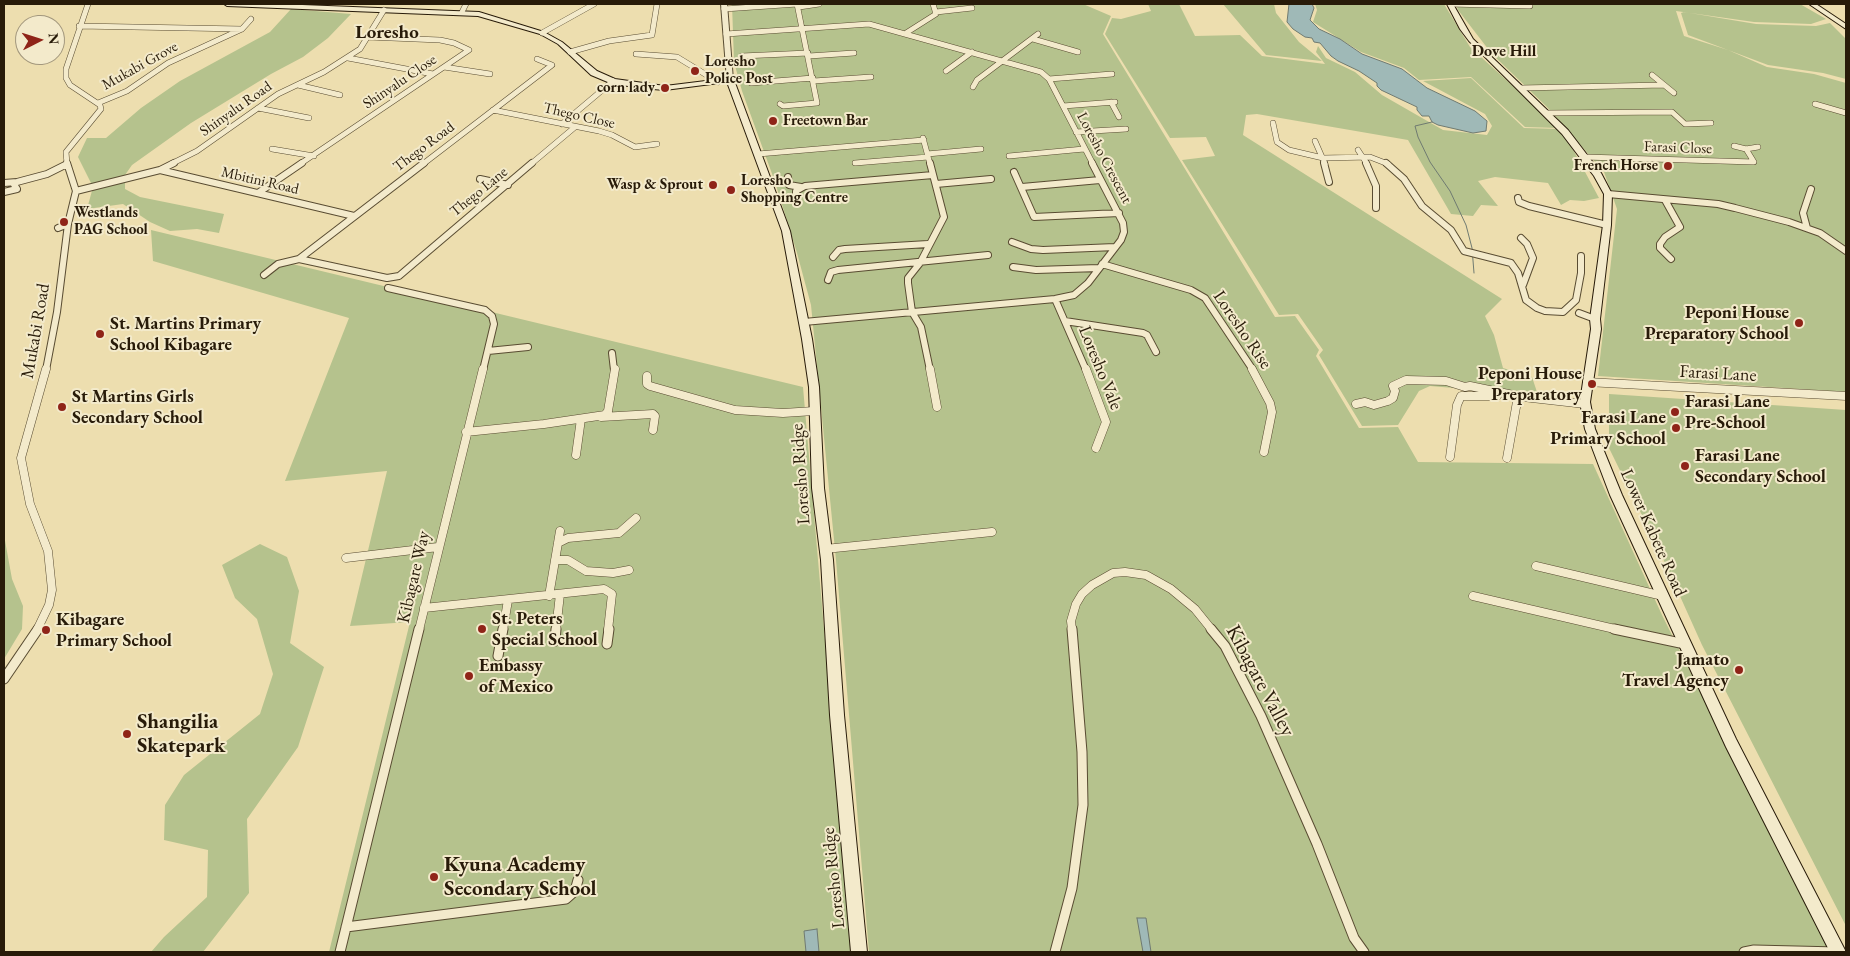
<!DOCTYPE html>
<html>
<head>
<meta charset="utf-8">
<style>
	body { margin:0 }
	#map { position:relative; width:1850px; height:956px; overflow:hidden; background:#eddeaf; font-family:"EB Garamond",serif }
	canvas { display:block }
	.frame { position:absolute; inset:0; border:5px solid #281b09; pointer-events:none }
	.north { position:absolute; left:15px; top:15px; width:50px; height:50px; box-sizing:border-box; background:#f3eacb; border:1px solid #a2977d; border-radius:50%; rotate:85deg; font-size:14px; font-weight:700; line-height:20px; text-align:center; color:#281b09 }
	.north::after { content:''; display:block; margin:auto; width:18px; height:22px; background:#8f2418; clip-path:polygon(50% 0,100% 100%,50% 72%,0 100%) }
</style>
</head>
<body>
<div id="map">
<canvas width="1850" height="956"></canvas>
<div class="frame"></div>
<div class="north">N</div>
</div>
<script>
const c = document.querySelector('canvas').getContext('2d');
c.lineJoin = 'round';
function paint(path, color) { c.fillStyle = color; c.fill(path, 'evenodd'); }
const shape = rows => new Path2D(rows.map(r => 'M' + r).join(''));
function stroke(path, color, width, dash) { c.strokeStyle = color; c.lineWidth = width; c.lineCap = dash ? 'butt' : 'round'; c.setLineDash(dash || []); c.stroke(path); }
function label(font, color, halo, rows, align = 'center') {
  c.font = font + ' "EB Garamond",serif'; c.lineWidth = 4; c.setLineDash([]); c.textBaseline = 'middle'; c.strokeStyle = halo; c.fillStyle = color; for (const [text, x, y, turn = 0] of rows) {
    c.save(); c.translate(x, y); c.rotate((+turn || 0) * Math.PI / 180); c.textAlign = isNaN(turn) ? turn : align; if (halo) c.strokeText(text, 0, 0); c.fillText(text, 0, 0); c.restore();
  }
}
const green = shape([
	[732,4,1083,4,1111,16,1103,34,1275,317,1295,316,1319,350,1316,356,1359,428,1398,427,1418,462,1593,464,1662,615,1830,952,869,952,836,560,811,305,797,253,775,182,742,91,734,62],
	[1148,4,1179,4,1195,36,1240,35,1262,56,1325,64,1316,52,1318,46,1326,58,1355,72,1382,95,1443,130,1487,135,1492,126,1485,114,1423,81,1471,78,1524,128,1562,129,1599,198,1584,201,1570,200,1561,205,1548,183,1495,177,1478,181,1498,206,1481,205,1473,216,1451,214,1408,140,1257,114,1246,115,1243,135,1502,299,1485,316,1494,335,1503,368,1532,377,1538,395,1430,386,1419,391,1398,425,1362,426,1319,355,1323,350,1298,314,1279,315,1182,160,1215,156,1206,137,1170,138,1105,34,1112,18,1121,19,1151,11],
	[1223,4,1274,4,1276,13,1299,42,1322,61,1266,55],
	[1315,4,1444,4,1470,47,1559,128,1525,127,1471,77,1419,80,1404,68,1361,52,1313,22,1317,10],
	[1456,4,1800,4,1826,19,1811,24,1754,22,1676,11,1684,36,1728,50,1767,67,1814,74,1846,83,1846,392,1598,376,1617,209,1604,172,1547,107,1492,54,1458,10],
	[291,9,351,14,328,38,303,57,271,74,191,123,132,165,125,175,125,189,140,197,224,214,219,233,197,229,170,231,150,222,123,204,87,209,93,187,78,157,87,138,106,138,141,108,180,81,270,32],
	[1684,12,1756,24,1816,26,1830,23,1846,39,1846,79,1823,73,1768,65,1688,35,1681,13],
	[151,230,803,387,852,952,329,952,410,622,350,626,387,471,285,481,349,318,153,261],
	[1609,394,1846,410,1846,926,1702,645,1661,554,1609,448],
	[4,535,12,579,23,606,22,629,4,659],
	[260,544,287,557,299,591,290,643,324,667,298,747,247,819,249,893,203,952,151,952,164,937,207,897,208,850,164,840,165,805,184,775,260,714,273,674,257,619,235,598,222,565]
]);
const water = shape([
	[1289,4,1312,4,1314,8,1310,20,1319,29,1340,39,1362,54,1402,69,1427,88,1475,111,1487,121,1486,131,1473,133,1438,125,1432,122,1429,116,1422,116,1417,110,1417,107,1381,90,1377,86,1377,83,1359,71,1338,61,1331,56,1320,43,1314,42,1312,38,1305,37,1293,29,1287,22,1289,4],
	[1137,918,1146,918,1151,952,1143,952,1137,918],
	[817,929,819,952,806,952,804,931,817,929]
]);
const stream = shape([
	[1432,122,1415,126,1418,137,1430,162,1450,191,1466,225,1472,248,1474,273]
]);
const minorFar3 = shape([
	[1450,4,1530,6],
	[799,7,819,4],
	[724,9,797,4],
	[462,12,466,4],
	[936,12,972,8],
	[79,26,242,29,168,63,127,91,98,103],
	[242,29,251,19],
	[542,33,594,4],
	[906,33,936,14,933,4],
	[726,34,869,24,1041,72,1049,79,1093,164],
	[1033,39,1078,52],
	[570,52,609,41,652,35,657,4],
	[636,54,677,57,718,82],
	[742,56,808,53],
	[809,56,854,53],
	[348,58,433,74],
	[444,67,490,74],
	[946,71,972,52],
	[1652,75,1674,93],
	[1049,79,1112,74],
	[814,81,871,77],
	[751,83,813,78],
	[298,85,340,95],
	[973,87,977,80,1038,34],
	[1521,88,1664,85],
	[1111,102,1119,117],
	[780,104,783,106,817,103,797,4],
	[1815,104,1846,113],
	[1063,106,1115,102],
	[258,108,309,118],
	[493,110,599,131,612,135,635,147,657,144],
	[1547,113,1672,112,1685,124,1711,123],
	[1273,123,1277,142,1289,150,1323,158,1370,157,1388,164],
	[562,124,613,81],
	[1076,132,1126,129],
	[923,138,930,164],
	[1315,141,1325,164],
	[1734,146,1746,149,1758,147],
	[272,149,314,156],
	[1358,150,1367,164],
	[758,154,924,140],
	[927,154,981,149],
	[1009,156,1084,149],
	[1584,157,1754,162,1746,149],
	[855,163,928,157],
	[67,164,66,152,101,109,100,105,70,85,66,78,66,69,88,4],
	[171,164,197,151,278,94,324,72,360,49,384,10],
	[300,164,469,50,454,43,440,40,367,37],
	[423,164,552,65,537,59],
	[531,164,575,127]
]);
const minorFar2 = shape([
	[930,163,944,217,920,263,908,278,908,283,912,312,921,327,930,370],
	[1324,163,1329,182],
	[1366,163,1376,186,1376,208],
	[1386,163,1404,179,1422,206,1451,230,1464,251,1511,263,1518,273,1526,300,1537,308,1545,311,1563,312,1576,300,1581,273,1581,256],
	[160,170,354,216],
	[1014,172,1034,217,1119,213],
	[788,177,789,185,801,187],
	[480,179,508,185],
	[4,183,17,182,47,174,67,164],
	[936,184,991,179],
	[1022,187,1100,180],
	[76,191,160,170,174,163],
	[4,192,17,189,13,183],
	[258,193,302,163],
	[1608,194,1718,204,1735,208,1789,222,1820,233,1846,251],
	[796,197,796,191,805,186,933,175],
	[1518,198,1519,202,1529,206,1607,225],
	[1665,200,1680,227,1665,237,1660,244,1660,248,1671,259],
	[58,228,68,224],
	[1807,228,1803,213,1811,189],
	[1521,238,1527,244,1533,258,1523,285],
	[1012,242,1031,249,1043,250,1115,247],
	[833,257,839,250,845,249,928,244],
	[299,259,424,163],
	[1102,264,1191,290,1205,298,1253,370],
	[1013,267,1036,270,1099,268],
	[264,275,278,264,299,259,387,278,399,276,532,163],
	[828,280,831,272,838,270,988,255],
	[388,288,485,310,492,316,494,324,483,370],
	[1055,299,1086,370],
	[1579,313,1595,319],
	[1065,321,1143,333,1147,335,1156,352],
	[804,322,1055,299,1074,295,1088,283,1121,240,1124,232,1123,223,1092,163],
	[488,351,528,347],
	[612,353,614,370],
	[46,370,57,312,68,224,76,191,67,163]
]);
const minorFar1 = shape([
	[930,369,937,407],
	[1086,369,1106,422,1096,448],
	[1252,369,1270,403,1272,412,1264,452],
	[647,376,647,384,650,386,735,410,783,413,814,411],
	[1587,382,1846,396],
	[1514,396,1585,404],
	[1356,404,1365,402,1374,405,1388,401,1393,398,1395,391,1393,386,1406,380,1446,381,1465,387,1470,386,1518,396,1507,458],
	[601,417,653,414,655,416,653,430],
	[466,432,544,424,605,415,608,411,615,369],
	[576,455,581,419],
	[1450,457,1457,405,1461,396,1497,396],
	[558,543,568,538,619,533,636,518],
	[825,549,992,532],
	[346,558,438,547],
	[555,560,568,560,586,571,613,573,629,570],
	[1536,566,1663,596],
	[549,596,560,531],
	[1473,596,1619,630],
	[424,608,604,589,612,594,608,630],
	[37,630,49,605,52,590,48,551,30,504,21,458,46,369],
	[419,630,483,369],
	[503,630,508,600],
	[556,630,560,594],
	[1072,630,1071,621,1076,604,1082,594,1092,585,1113,573,1125,572,1146,575,1171,589,1195,609,1212,630]
]);
const minor = shape([
	[1211,629,1225,646,1261,716,1317,844,1354,938,1364,952],
	[1614,629,1685,644],
	[555,641,556,629],
	[607,644,609,629],
	[498,656,503,629],
	[4,679,38,629],
	[346,927,566,899,575,891,578,880],
	[340,952,419,629],
	[1055,952,1072,888,1083,805,1082,752,1072,629],
	[1744,952,1754,950,1838,952]
]);
const tertiary = shape([
	[721,4,727,4,733,80,730,82,727,80,721,4]
]);
const secondary = shape([
	[224,4,277,4,479,12,544,32,562,42,597,71,615,79,665,86,730,78,734,80,790,231,812,339,819,387,824,488,833,560,844,715,867,952,851,952,830,715,821,560,812,488,809,387,802,339,782,231,727,82,665,90,640,88,610,83,591,75,558,44,540,34,478,16,227,6,224,4],
	[1447,4,1453,4,1473,39,1568,130,1601,173,1612,194,1611,225,1600,319,1601,329,1590,402,1595,429,1622,495,1736,739,1846,952,1830,952,1726,747,1610,495,1585,429,1580,402,1591,329,1590,319,1603,225,1604,194,1594,176,1562,134,1469,41,1460,29,1447,4],
	[1809,4,1816,4,1846,24,1846,29,1809,4]
]);
const markers = [
	[695,71,5,"#8f2418"],
	[665,88,5,"#8f2418"],
	[773,121,5,"#8f2418"],
	[1668,166,5,"#8f2418"],
	[713,185,5,"#8f2418"],
	[731,190,5,"#8f2418"],
	[64,222,5,"#8f2418"],
	[1799,323,5,"#8f2418"],
	[100,334,5,"#8f2418"],
	[1592,384,5,"#8f2418"],
	[62,407,5,"#8f2418"],
	[1675,412,5,"#8f2418"],
	[1676,428,5,"#8f2418"],
	[1685,466,5,"#8f2418"],
	[482,629,5,"#8f2418"],
	[46,630,5,"#8f2418"],
	[1739,670,5,"#8f2418"],
	[469,676,5,"#8f2418"],
	[127,734,5,"#8f2418"],
	[434,877,5,"#8f2418"]
];
const farPoinames = [
	["Loresho",705,62],
	["Police Post",705,79],
	["corn lady",655,88,"right"],
	["Freetown Bar",783,121],
	["French Horse",1658,166,"right"],
	["Loresho",741,181],
	["Shopping Centre",741,198],
	["Wasp & Sprout",703,185,"right"],
	["Westlands",74,213],
	["PAG School",74,230]
];
const farStreetnames = [
	["Mukabi Grove",140,66,-29],
	["Shinyalu Close",400,82,-34],
	["Shinyalu Road",236,109,-35],
	["Thego Close",579,116,13],
	["Thego Road",424,147,-37],
	["Farasi Close",1678,148,2],
	["Loresho Crescent",1104,158,62],
	["Mbitini Road",260,181,13],
	["Thego Lane",479,192,-39]
];
const farNeighbourhoodnames = [
	["Dove Hill",1504,52]
];
const poiNames = [
	["Peponi House",1789,313,"right"],
	["Preparatory School",1789,334,"right"],
	["St. Martins Primary",110,324],
	["School Kibagare",110,345],
	["Peponi House",1582,374,"right"],
	["Preparatory",1582,395,"right"],
	["St Martins Girls",72,397],
	["Secondary School",72,418],
	["Farasi Lane",1685,402],
	["Pre-School",1685,423],
	["Farasi Lane",1666,418,"right"],
	["Primary School",1666,439,"right"],
	["Farasi Lane",1695,456],
	["Secondary School",1695,477],
	["St. Peters",492,619],
	["Special School",492,640],
	["Kibagare",56,620],
	["Primary School",56,641],
	["Jamato",1729,660,"right"],
	["Travel Agency",1729,681,"right"],
	["Embassy",479,666],
	["of Mexico",479,687]
];
const streetNames = [
	["Loresho Rise",1242,330,56],
	["Mukabi Road",36,331,-80],
	["Loresho Vale",1100,368,68],
	["Farasi Lane",1718,374,3],
	["Loresho Ridge",801,474,-94],
	["Lower Kabete Road",1653,533,66],
	["Kibagare Way",414,577,-77],
	["Loresho Ridge",834,878,-96]
];
const farDistrictnames = [
	["Loresho",387,33]
];
const nearStreetnames = [
	["Kibagare Valley",1260,681,62]
];
const nearPoinames = [
	["Shangilia",137,722],
	["Skatepark",137,746],
	["Kyuna Academy",444,865],
	["Secondary School",444,889]
];
paint(green, '#b5c28d');
paint(water, '#9fb9b7');
stroke(water, '#6f7a71', 1);
stroke(stream, '#6f7a71', 1);
stroke(minorFar3, '#594c32', 6);
stroke(minorFar2, '#594c32', 8);
stroke(minorFar1, '#594c32', 9);
stroke(minor, '#594c32', 11);
stroke(tertiary, '#594c32', 2);
stroke(secondary, '#281b09', 2);
stroke(minorFar3, '#f3eacb', 5);
stroke(minorFar2, '#f3eacb', 6);
stroke(minorFar1, '#f3eacb', 8);
stroke(minor, '#f3eacb', 9);
paint(tertiary, '#f3eacb');
paint(secondary, '#f3eacb');
for (const [x, y, r, color] of markers) { const dot = new Path2D(); dot.arc(x, y, r, 0, 2 * Math.PI); c.fillStyle = color; c.fill(dot); stroke(dot, '#f3eacb', 2); }
label('bold 15px', '#281b09', '#f3eacb', farPoinames, 'left');
label('15px', '#281b09', '#f3eacb', farStreetnames);
label('bold 16px', '#281b09', '#f3eacb', farNeighbourhoodnames);
label('bold 18px', '#281b09', '#f3eacb', poiNames, 'left');
label('18px', '#281b09', '#f3eacb', streetNames);
label('bold 19px', '#281b09', '#f3eacb', farDistrictnames);
label('21px', '#281b09', '#f3eacb', nearStreetnames);
label('bold 21px', '#281b09', '#f3eacb', nearPoinames, 'left');
</script>
</body>
</html>
